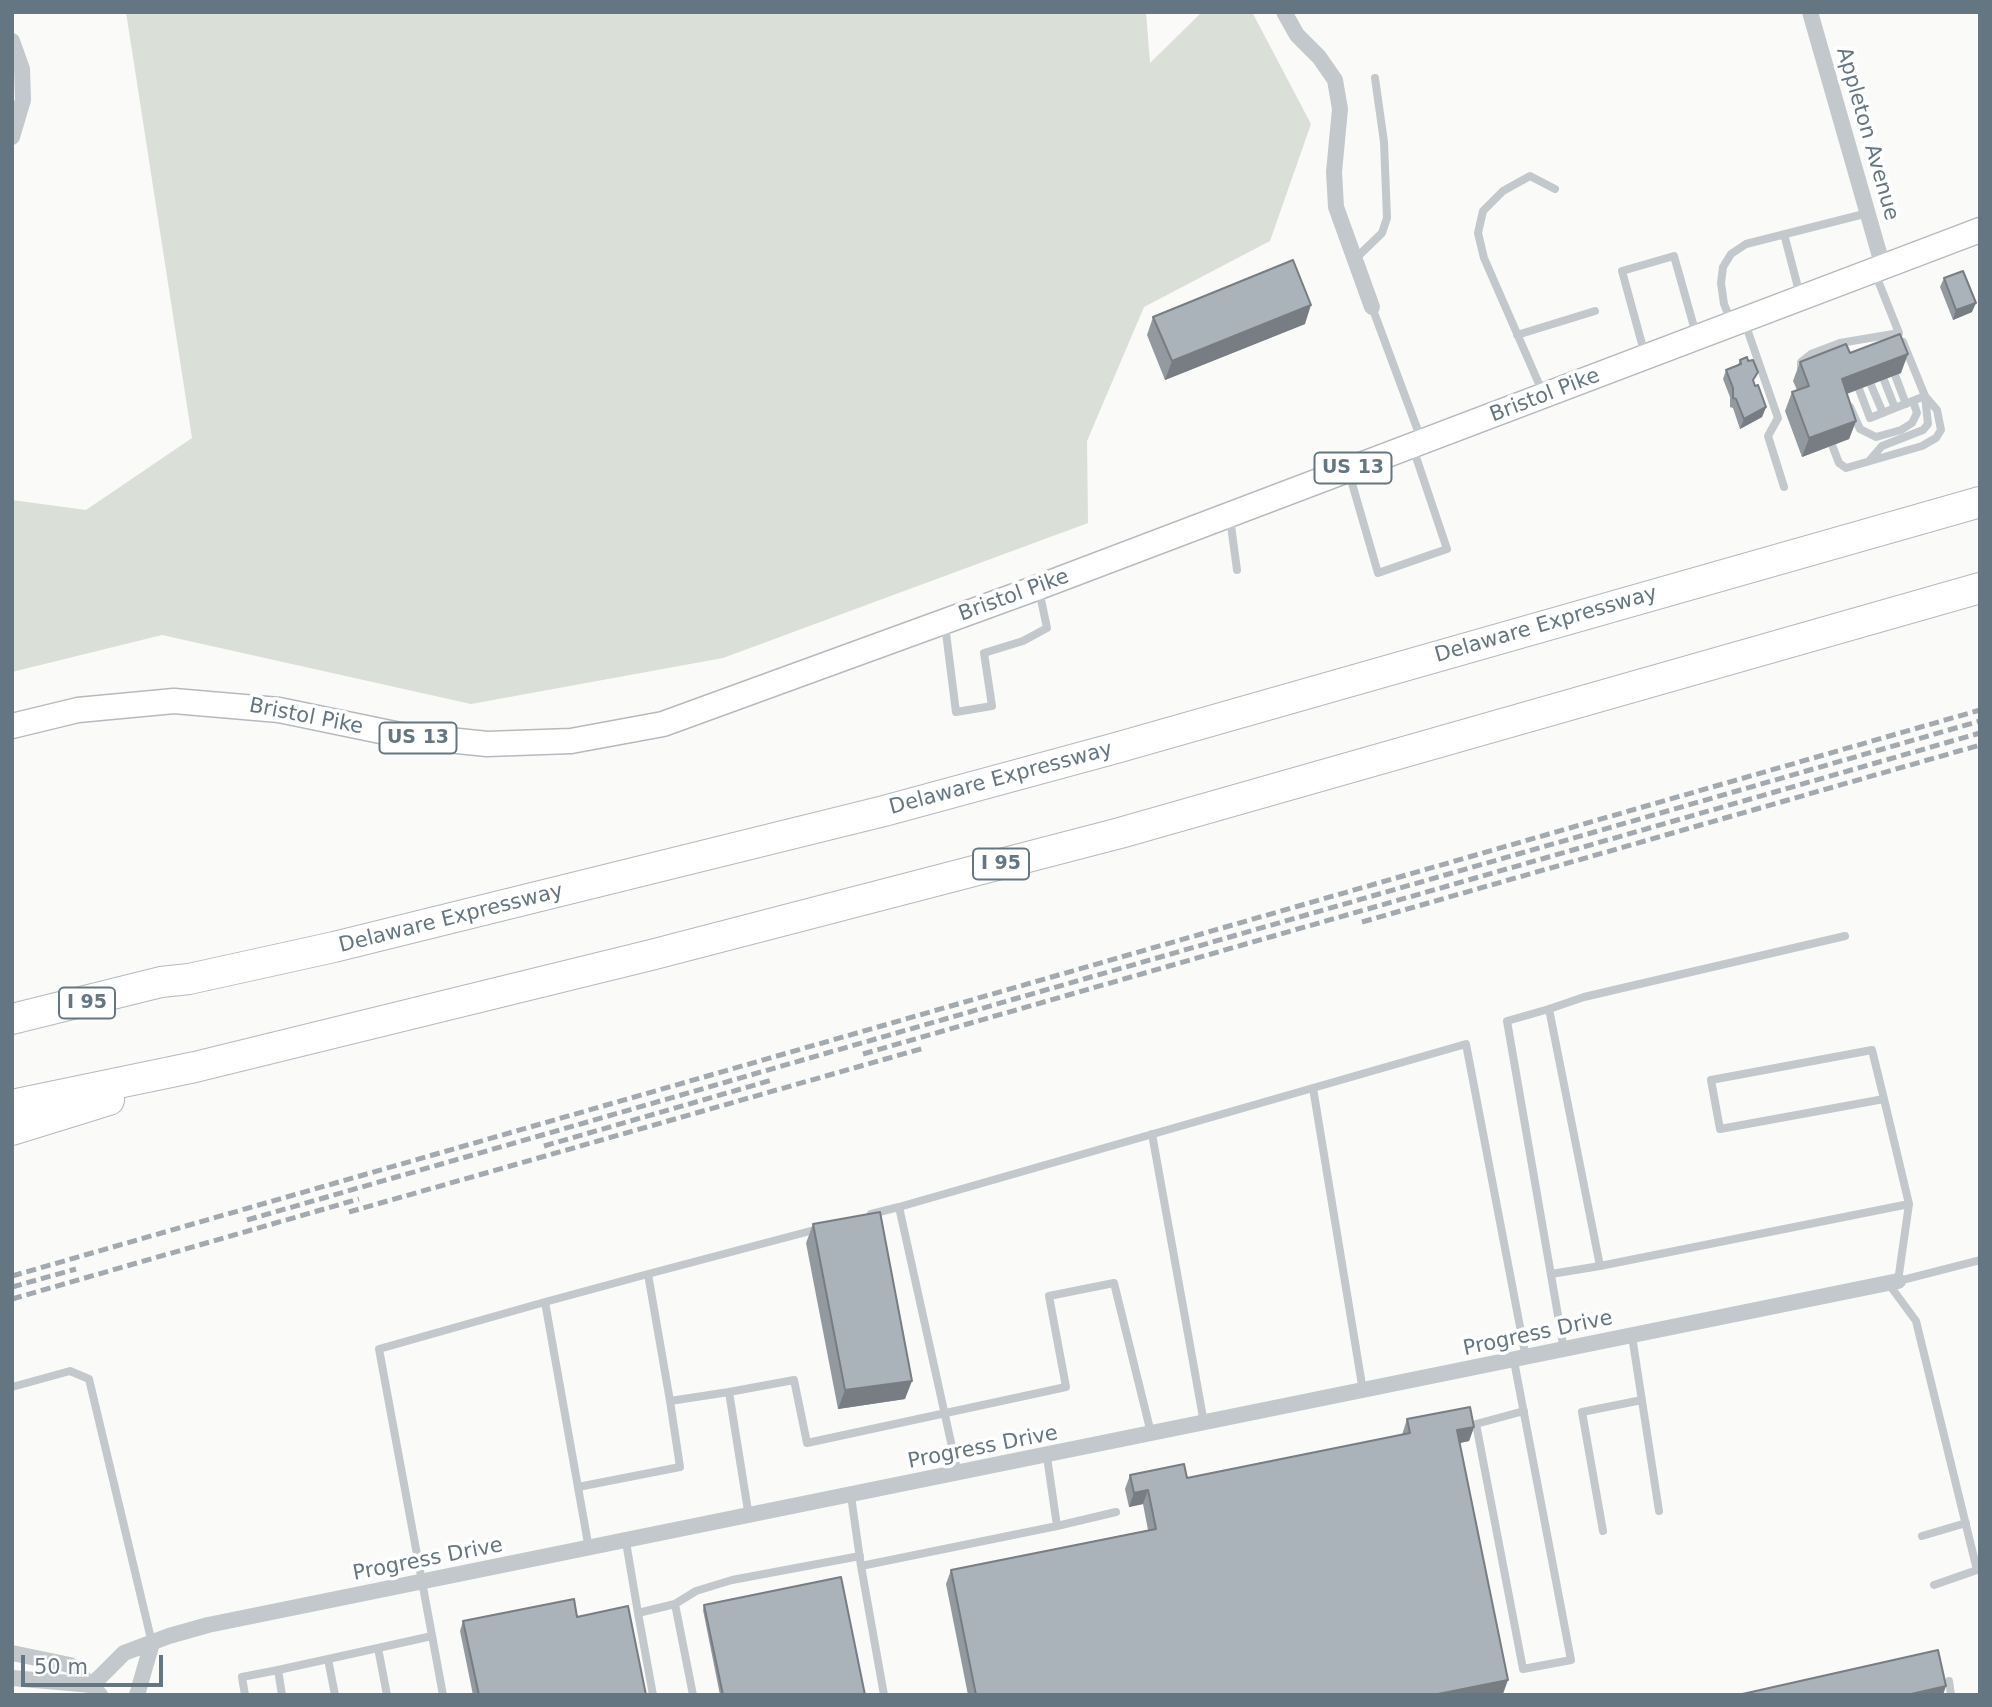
<!DOCTYPE html>
<html>
<head>
<meta charset="utf-8">
<style>
	body { margin:0 }
	#map { position:relative; width:1992px; height:1707px; overflow:hidden; background:#fafaf8; font-family:"DejaVu Sans",sans-serif }
	canvas { display:block }
	.frame { position:absolute; inset:0; border:14px solid #657683; pointer-events:none }
	.scale { position:absolute; left:21px; top:1655px; width:142px; height:32px; box-sizing:border-box; border:4px solid #657683; border-top:0; padding-left:9px; font-size:21px; line-height:24px; white-space:nowrap; color:#657683; -webkit-text-stroke:5px #fff; paint-order:stroke }
</style>
</head>
<body>
<div id="map">
<canvas width="1992" height="1707"></canvas>
<div class="frame"></div>
<div class="scale">50 m</div>
</div>
<script>
const c = document.querySelector('canvas').getContext('2d');
c.lineJoin = 'round';
function paint(path, color) { c.fillStyle = color; c.fill(path, 'evenodd'); }
const shape = rows => new Path2D(rows.map(r => 'M' + r).join(''));
function stroke(path, color, width, dash) { c.strokeStyle = color; c.lineWidth = width; c.lineCap = dash ? 'butt' : 'round'; c.setLineDash(dash || []); c.stroke(path); }
function label(font, color, halo, rows, align = 'center') {
  c.font = font + ' "DejaVu Sans",sans-serif'; c.lineWidth = 7; c.setLineDash([]); c.textBaseline = 'middle'; c.strokeStyle = halo; c.fillStyle = color; for (const [text, x, y, turn = 0] of rows) {
    c.save(); c.translate(x, y); c.rotate((+turn || 0) * Math.PI / 180); c.textAlign = isNaN(turn) ? turn : align; if (halo) c.strokeText(text, 0, 0); c.fillText(text, 0, 0); c.restore();
  }
}
const green = shape([
	[126,12,1146,12,1150,63,1202,12,1252,12,1311,124,1270,241,1144,307,1087,441,1088,523,723,658,471,704,162,635,12,672,12,500,86,510,192,438]
]);
const lane = shape([
	[1784,234,1800,295],
	[1354,260,1382,233,1387,218,1384,142,1375,78],
	[1372,307,1421,439],
	[1731,321,1724,304,1721,283,1723,267,1731,254,1746,244,1868,213],
	[1745,323,1778,418,1768,436,1784,487],
	[1517,335,1595,311],
	[1645,355,1622,271,1674,256,1696,334],
	[1801,370,1801,362,1811,354,1840,343,1899,333,1875,273],
	[1895,375,1906,404],
	[1884,380,1895,408],
	[1871,385,1883,413],
	[1859,389,1870,418,1925,396],
	[1543,393,1484,258,1478,233,1483,211,1503,191,1530,176,1555,189],
	[1850,407,1860,429,1876,437,1901,430,1912,423,1917,413,1913,401],
	[1832,445,1839,463,1846,468,1922,446,1936,438,1941,430,1937,410,1925,396],
	[1869,461,1882,446,1923,430,1928,424,1925,396,1903,342],
	[1349,473,1378,573,1447,549,1413,448],
	[1230,518,1237,570],
	[945,625,956,712,992,706,984,653,1023,641,1047,628,1039,590],
	[1549,1009,1584,997,1845,936],
	[1313,1088,1363,1391],
	[1152,1134,1204,1423],
	[1909,1204,1898,1281,1980,1260],
	[871,1214,899,1207],
	[648,1274,818,1229],
	[1551,1274,1600,1266],
	[1888,1283,1916,1321,1977,1570,1934,1585],
	[1632,1336,1659,1511],
	[1564,1350,1507,1021,1549,1009,1600,1266,1909,1204,1884,1099,1872,1050,1711,1080,1720,1129,1884,1099],
	[1514,1361,1571,1660,1523,1669,1476,1424,1524,1411],
	[12,1387,70,1371,89,1379,152,1643],
	[958,1474,899,1207,1466,1044,1526,1358],
	[578,1487,680,1467,670,1401],
	[851,1496,861,1566,1057,1526,1047,1457],
	[749,1517,729,1392,794,1380,807,1443,1066,1387,1049,1296,1114,1283,1151,1433],
	[1057,1526,1116,1512],
	[1603,1531,1582,1412,1642,1400],
	[1922,1536,1966,1523],
	[626,1542,638,1613,675,1604,693,1695],
	[589,1549,545,1302,648,1274,670,1401,729,1392],
	[861,1566,884,1695],
	[675,1604,696,1591,732,1580,860,1556],
	[638,1613,653,1695],
	[328,1659,335,1695],
	[1949,1681,1951,1695],
	[245,1695,242,1677,278,1670],
	[282,1695,278,1670,378,1648],
	[387,1695,378,1648,432,1636],
	[443,1695,379,1349,545,1302]
]);
const street = shape([
	[1284,12,1297,35,1319,57,1335,80,1340,109,1334,172,1336,207,1372,307],
	[1810,12,1883,267],
	[12,41,22,69,23,100,12,137],
	[12,1653,70,1665,100,1695],
	[12,1678,92,1685],
	[92,1685,124,1653,169,1636,208,1625,1898,1281],
	[137,1695,152,1643]
]);
const primary = shape([
	[12,726,78,710,174,701,279,710,400,735,487,744,571,741,663,724,1039,587,1980,230]
]);
const highway = shape([
	[12,1019,161,982,189,979,334,947,884,811,1116,748,1980,502],
	[12,1105,195,1067,651,955,1120,833,1980,588],
	[12,1130,109,1100]
]);
const rail = shape([
	[1362,922,1980,745],
	[863,1054,1980,733],
	[544,1146,772,1080],
	[349,1212,924,1048],
	[247,1220,1980,721],
	[12,1276,1980,710],
	[12,1287,76,1269],
	[12,1299,359,1199]
]);
const wall = shape([
	[1944,278,1972,312,1953,320,1940,287],
	[1153,317,1305,324,1165,380,1147,335],
	[1850,353,1901,373,1847,394,1856,421,1849,439,1802,457,1785,411,1792,392,1797,390,1793,381,1800,362],
	[1740,360,1753,382,1766,407,1762,417,1740,429,1733,408,1730,407,1730,397,1723,379,1726,370,1738,365],
	[813,1224,905,1399,838,1409,806,1243],
	[1407,1419,1474,1427,1469,1441,1459,1443,1503,1694,1497,1695,968,1695,946,1584,951,1570,1148,1530,1143,1504,1129,1507,1125,1489,1130,1475,1187,1478,1402,1435],
	[704,1605,865,1695,720,1695,703,1610],
	[577,1617,646,1695,473,1695,460,1631,463,1621]
]);
const shadedWall = shape([
	[1976,303,1972,312,1953,320,1956,310],
	[1311,305,1305,324,1165,380,1172,361],
	[1908,354,1901,373,1835,398,1842,379],
	[1766,407,1762,417,1740,429,1744,419],
	[1856,421,1849,439,1802,457,1809,438],
	[912,1381,905,1399,838,1409,845,1390],
	[1474,1427,1469,1441,1451,1445,1457,1430],
	[1148,1490,1143,1504,1129,1507,1134,1493],
	[1508,1680,1503,1694,1497,1695,1433,1695],
	[1946,1686,1943,1695,1907,1695]
]);
const building = shape([
	[1293,260,1311,305,1172,361,1153,317,1293,260],
	[1963,271,1976,303,1956,310,1944,278,1963,271],
	[1900,334,1908,354,1842,379,1856,421,1809,438,1792,392,1809,386,1800,362,1846,344,1850,353,1900,334],
	[1747,357,1748,361,1753,360,1758,372,1753,380,1755,386,1758,385,1766,407,1744,419,1736,399,1733,398,1733,388,1726,370,1741,364,1740,360,1747,357],
	[880,1212,912,1381,845,1390,813,1224,880,1212],
	[1470,1407,1474,1427,1457,1430,1508,1680,1433,1695,976,1695,951,1570,1156,1529,1148,1490,1134,1493,1130,1475,1184,1464,1187,1478,1410,1433,1407,1419,1470,1407],
	[841,1577,865,1695,723,1695,704,1605,841,1577],
	[574,1599,577,1617,628,1606,646,1695,479,1695,463,1621,574,1599],
	[1938,1650,1946,1686,1907,1695,1738,1695,1938,1650]
]);
const shields = [
	[1353,468,77],
	[418,738,77],
	[1001,864,56],
	[87,1003,56]
];
const shieldNames = [
	["US 13",1353,468],
	["US 13",418,738],
	["I 95",1001,864],
	["I 95",87,1003]
];
const streetNames = [
	["Appleton Avenue",1867,134,74],
	["Bristol Pike",1545,396,-21],
	["Bristol Pike",1014,596,-20],
	["Delaware Expressway",1546,625,-16],
	["Bristol Pike",306,717,11],
	["Delaware Expressway",1001,779,-15],
	["Delaware Expressway",451,919,-14],
	["Progress Drive",1538,1334,-12],
	["Progress Drive",983,1448,-11],
	["Progress Drive",428,1560,-11]
];
paint(green, '#dadfd7');
stroke(primary, '#b5babe', 27);
stroke(highway, '#b4b9bd', 32);
stroke(lane, '#c3c8cc', 8);
stroke(street, '#c3c8cc', 16);
stroke(primary, '#fff', 24);
stroke(highway, '#fff', 30);
stroke(rail, '#a2aab0', 5, [10, 5]);
paint(wall, '#929a9f');
paint(shadedWall, '#777d82');
paint(building, '#aab3b9');
stroke(building, '#777d82', 2);
for (const [x, y, w] of shields) { const box = new Path2D(); box.roundRect(x - w / 2, y - 15.5, w, 31, 5); c.fillStyle = '#fff'; c.fill(box); stroke(box, '#657683', 2); }
label('bold 19px', '#657683', null, shieldNames);
label('21px', '#657683', '#fff', streetNames);
</script>
</body>
</html>
